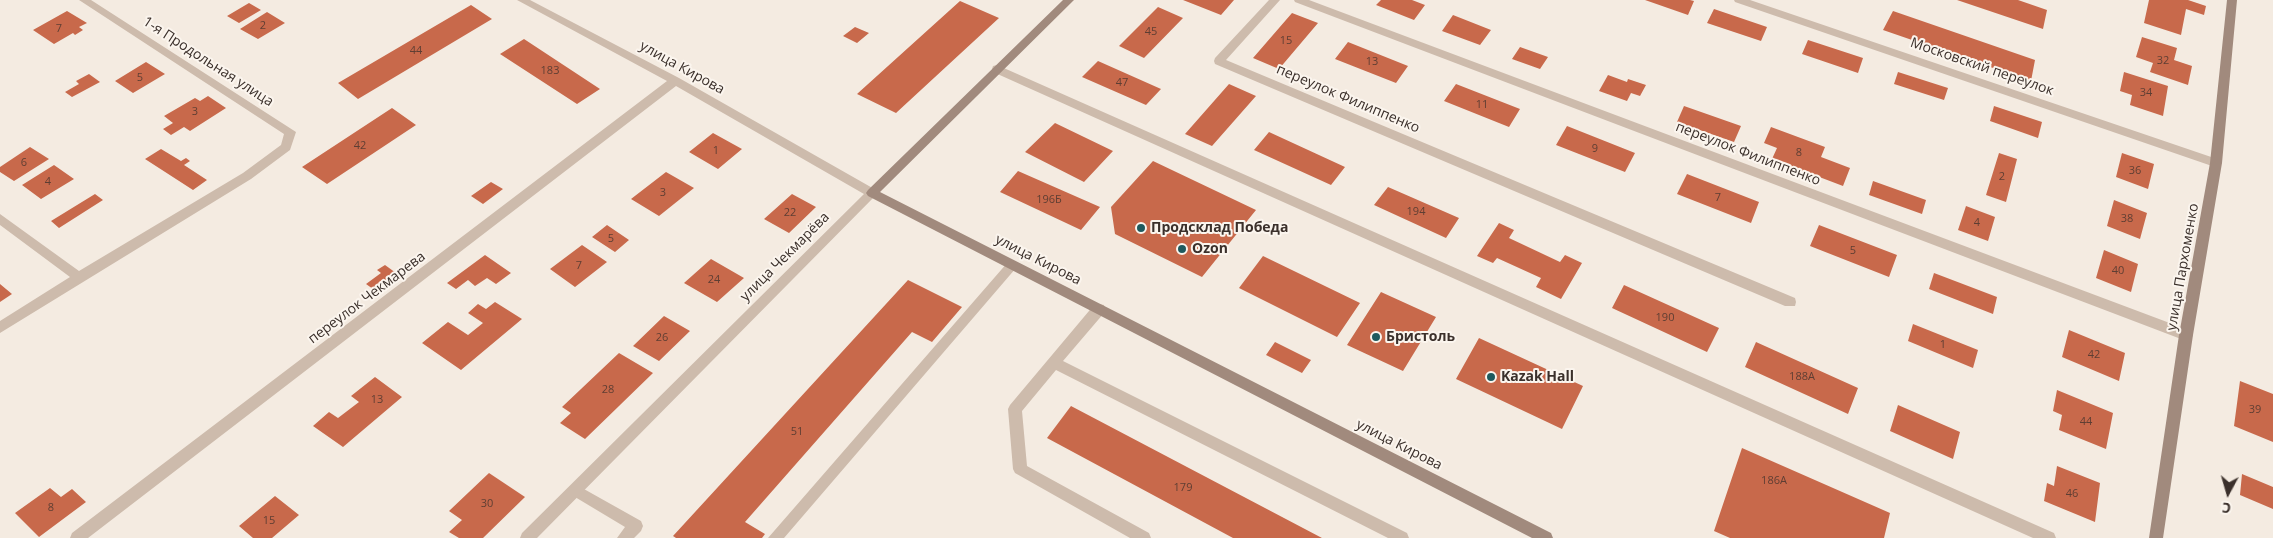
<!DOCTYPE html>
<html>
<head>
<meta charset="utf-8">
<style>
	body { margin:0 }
	#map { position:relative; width:2273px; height:538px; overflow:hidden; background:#f4ebe1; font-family:"Open Sans",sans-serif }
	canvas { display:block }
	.north { position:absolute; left:2203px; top:468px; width:50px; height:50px; -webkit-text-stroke:4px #fbf5ee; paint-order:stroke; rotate:186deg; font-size:14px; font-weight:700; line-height:20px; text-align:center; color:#3b302b }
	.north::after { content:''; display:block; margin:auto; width:18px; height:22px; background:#3b302b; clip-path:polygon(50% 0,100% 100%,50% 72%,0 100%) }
</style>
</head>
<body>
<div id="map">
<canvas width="2273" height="538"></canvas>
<div class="north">С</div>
</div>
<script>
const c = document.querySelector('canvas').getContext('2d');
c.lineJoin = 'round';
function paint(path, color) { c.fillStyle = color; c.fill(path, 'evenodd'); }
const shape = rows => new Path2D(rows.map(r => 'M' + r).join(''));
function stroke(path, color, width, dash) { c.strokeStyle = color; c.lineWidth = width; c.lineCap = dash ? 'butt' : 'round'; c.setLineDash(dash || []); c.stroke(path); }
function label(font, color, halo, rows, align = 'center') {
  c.font = font + ' "Open Sans",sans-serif'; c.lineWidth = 4; c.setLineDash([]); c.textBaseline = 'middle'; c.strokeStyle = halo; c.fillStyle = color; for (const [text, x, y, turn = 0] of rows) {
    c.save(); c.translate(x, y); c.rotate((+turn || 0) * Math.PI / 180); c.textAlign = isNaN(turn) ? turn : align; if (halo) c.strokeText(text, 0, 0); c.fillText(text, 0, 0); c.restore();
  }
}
const building = shape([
	[1183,0,1234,0,1221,15],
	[1381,0,1412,0,1425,5,1414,20,1376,5],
	[1645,0,1690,0,1694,1,1688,15],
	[1957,0,2018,0,2047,10,2043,29],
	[2149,0,2188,0,2206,6,2204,15,2186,9,2181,35,2144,23],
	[960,1,999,18,896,113,857,94],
	[249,3,261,10,239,23,227,16],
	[471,5,492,19,358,99,338,83],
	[1158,7,1183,18,1144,58,1119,46],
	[1714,9,1767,27,1761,41,1707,23],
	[67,11,87,23,79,27,83,30,75,35,73,33,54,44,33,30],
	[1893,11,2035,60,2031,81,1883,30],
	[267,12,285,23,258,39,240,29],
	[1292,13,1318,23,1279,69,1253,58],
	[1453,15,1491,30,1480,45,1442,31],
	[855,27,869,33,857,43,843,36],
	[2142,37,2177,48,2174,60,2192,66,2188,85,2150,72,2153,63,2136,57],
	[524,39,600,89,577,104,500,54],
	[1808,40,1863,58,1858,73,1802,54],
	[1348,42,1408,66,1396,83,1335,59],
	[1520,47,1548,57,1540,69,1512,59],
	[1098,61,1161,89,1146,105,1082,77],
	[146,62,165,74,133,93,115,81],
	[1898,72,1948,88,1944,100,1894,84],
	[2124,72,2168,86,2163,116,2130,105,2132,95,2120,91],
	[89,74,100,82,72,97,65,92,79,84,76,81],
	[1608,75,1627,82,1628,79,1646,85,1640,96,1631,93,1627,101,1599,91],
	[1229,84,1256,96,1212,146,1185,134],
	[1456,84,1520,109,1509,127,1444,101],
	[208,96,226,108,190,131,184,127,171,135,163,129,173,123,164,116,195,98,200,101],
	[1684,106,1741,126,1734,142,1677,122],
	[1994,106,2042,122,2038,138,1990,121],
	[392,108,416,125,327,184,302,167],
	[1055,123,1113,151,1084,182,1025,152],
	[1567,126,1635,153,1625,172,1556,145],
	[1771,127,1825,147,1821,157,1850,168,1843,186,1772,159,1777,148,1764,143],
	[1269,132,1345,167,1331,185,1254,150],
	[713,133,742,149,718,169,689,152],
	[30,147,49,159,14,181,0,172,0,167],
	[161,149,181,161,186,158,190,161,184,165,207,180,193,190,145,159],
	[1999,153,2017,159,2006,202,1986,195],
	[2122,153,2154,164,2148,189,2116,177],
	[1153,161,1256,210,1202,277,1115,234,1111,207],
	[54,165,74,179,41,199,22,185],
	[1018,171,1100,207,1081,230,1000,192],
	[666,172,694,188,659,216,631,199],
	[1687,174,1759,202,1751,223,1677,194],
	[1873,181,1926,200,1922,214,1869,195],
	[491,182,503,189,483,204,471,196],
	[1388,187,1459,218,1446,238,1374,205],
	[95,194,103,200,59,228,51,221],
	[792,194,816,207,789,233,764,219],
	[2114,200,2147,213,2140,239,2107,226],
	[1966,206,1995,217,1988,241,1958,230],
	[1499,223,1514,230,1509,238,1560,262,1565,255,1582,263,1561,299,1536,287,1541,278,1497,258,1493,263,1477,256],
	[607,225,629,240,615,252,592,237],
	[1819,225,1897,255,1889,277,1810,246],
	[582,245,607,262,575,287,550,269],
	[2104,250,2138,264,2131,292,2096,278],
	[485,255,511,273,496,284,487,278,475,286,468,280,456,289,447,283],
	[1263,256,1360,303,1337,337,1239,288],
	[711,259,744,278,717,302,684,283],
	[385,265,396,273,373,289,366,284,381,273,377,270],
	[1934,273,1997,297,1993,314,1929,289],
	[908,280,962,307,932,342,912,332,745,522,765,534,762,538,676,538,673,536],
	[0,284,12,294,0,302],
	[1624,285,1719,328,1707,352,1612,308],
	[1381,292,1436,317,1403,371,1347,345],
	[495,302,522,319,461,370,422,343,448,322,468,335,483,323,468,313,478,304,486,309],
	[664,316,690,331,659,361,633,346],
	[1913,324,1978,350,1973,368,1908,341],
	[2069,330,2125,353,2119,381,2062,357],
	[1479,338,1583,386,1562,429,1456,379],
	[1275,342,1311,360,1302,373,1266,355],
	[1756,342,1858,388,1848,414,1745,367],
	[619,353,653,373,585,439,560,423,571,413,562,407],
	[375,377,402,397,343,447,313,426,329,412,338,418,359,402,351,396],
	[2240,381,2273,394,2273,442,2234,426],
	[2057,390,2113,413,2106,449,2059,430,2062,415,2053,411],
	[1898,405,1960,432,1953,459,1890,431],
	[1071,406,1322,538,1233,538,1047,438],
	[1742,448,1890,513,1884,538,1730,538,1714,531],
	[2057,466,2100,483,2095,522,2044,501,2047,483,2054,486],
	[489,473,525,497,483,538,459,538,449,532,462,520,449,511],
	[2242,474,2273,487,2273,509,2240,495],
	[50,488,61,497,72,489,86,502,39,537,15,513],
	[275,496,299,515,272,538,253,538,239,526]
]);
const lane = shape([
	[997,65,2054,533,2056,538,2033,538,993,72,992,69,993,66,997,65],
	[1012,260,1016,262,1018,265,1016,268,784,538,768,538,1008,262,1012,260],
	[1099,304,1104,305,1105,309,1104,313,1063,361,1407,533,1409,538,1388,538,1056,370,1022,411,1027,466,1149,533,1151,538,1130,538,1015,473,1013,469,1008,409,1010,405,1094,305,1099,304],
	[575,484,641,521,643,526,641,531,634,538,617,538,625,527,570,494,568,490,570,486,575,484]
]);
const street = shape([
	[79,0,91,0,296,132,290,150,251,179,0,333,0,321,70,277,0,225,0,214,79,271,243,173,281,145,284,134,79,0],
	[517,0,530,0,679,78,876,190,878,193,537,538,520,538,522,533,864,194,676,86,88,538,70,538,72,533,667,81,517,0],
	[1269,0,1280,0,1226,60,1795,298,1796,302,1795,306,1785,306,1215,64,1214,61,1215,58,1269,0],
	[1294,0,1309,0,2191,331,2193,335,2191,339,2181,339,1295,2,1294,0],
	[1734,0,1750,0,2220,160,2222,163,2216,167,2212,166,1735,2,1734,0]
]);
const secondary = shape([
	[1063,0,1074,0,880,192,1551,533,1553,538,1532,538,868,196,866,193,868,190,1063,0],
	[2227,0,2237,0,2222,163,2193,335,2163,538,2149,538,2179,335,2210,163,2227,0]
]);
const markers = [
	[1141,228,5,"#1f5a5e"],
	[1182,249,5,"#1f5a5e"],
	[1376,337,5,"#1f5a5e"],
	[1491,377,5,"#1f5a5e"]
];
const numberNames = [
	["2",263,26],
	["7",59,29],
	["45",1151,32],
	["15",1286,41],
	["44",416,51],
	["32",2163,61],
	["13",1372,62],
	["183",550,71],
	["5",140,78],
	["47",1122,83],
	["34",2146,93],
	["11",1482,105],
	["3",195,112],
	["42",360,146],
	["9",1595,149],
	["1",716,151],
	["8",1799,153],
	["6",24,163],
	["36",2135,171],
	["2",2002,177],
	["4",48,182],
	["3",663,193],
	["7",1718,198],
	["196Б",1049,200],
	["194",1416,212],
	["22",790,213],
	["38",2127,219],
	["4",1977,223],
	["5",611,239],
	["5",1853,251],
	["7",579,266],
	["40",2118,271],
	["24",714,280],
	["190",1665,318],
	["26",662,338],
	["1",1943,345],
	["42",2094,355],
	["188А",1802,377],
	["28",608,390],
	["13",377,400],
	["39",2255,410],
	["44",2086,422],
	["51",797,432],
	["186А",1774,481],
	["179",1183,488],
	["46",2072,494],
	["30",487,504],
	["8",51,508],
	["15",269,521]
];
const streetNames = [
	["1-я Продольная улица",208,62,33],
	["Московский переулок",1982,67,19],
	["улица Кирова",682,68,29],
	["переулок Филиппенко",1348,99,23],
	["переулок Филиппенко",1748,154,21],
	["улица Чекмарёва",785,257,-45],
	["улица Кирова",1038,260,27],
	["улица Пархоменко",2183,267,-80],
	["переулок Чекмарева",367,298,-37],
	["улица Кирова",1399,445,27]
];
const poiNames = [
	["Продсклад Победа",1151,228],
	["Ozon",1192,249],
	["Бристоль",1386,337],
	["Kazak Hall",1501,377]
];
paint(building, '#c8694b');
paint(lane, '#cdbbac');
paint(street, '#cdbbac');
paint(secondary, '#a18a7d');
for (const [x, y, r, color] of markers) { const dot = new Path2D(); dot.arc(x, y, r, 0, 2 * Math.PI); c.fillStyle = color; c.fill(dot); stroke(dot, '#fbf5ee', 2); }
label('11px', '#5e3e33', null, numberNames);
label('14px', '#3b302b', '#fbf5ee', streetNames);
label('bold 14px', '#3b302b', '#fbf5ee', poiNames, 'left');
</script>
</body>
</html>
